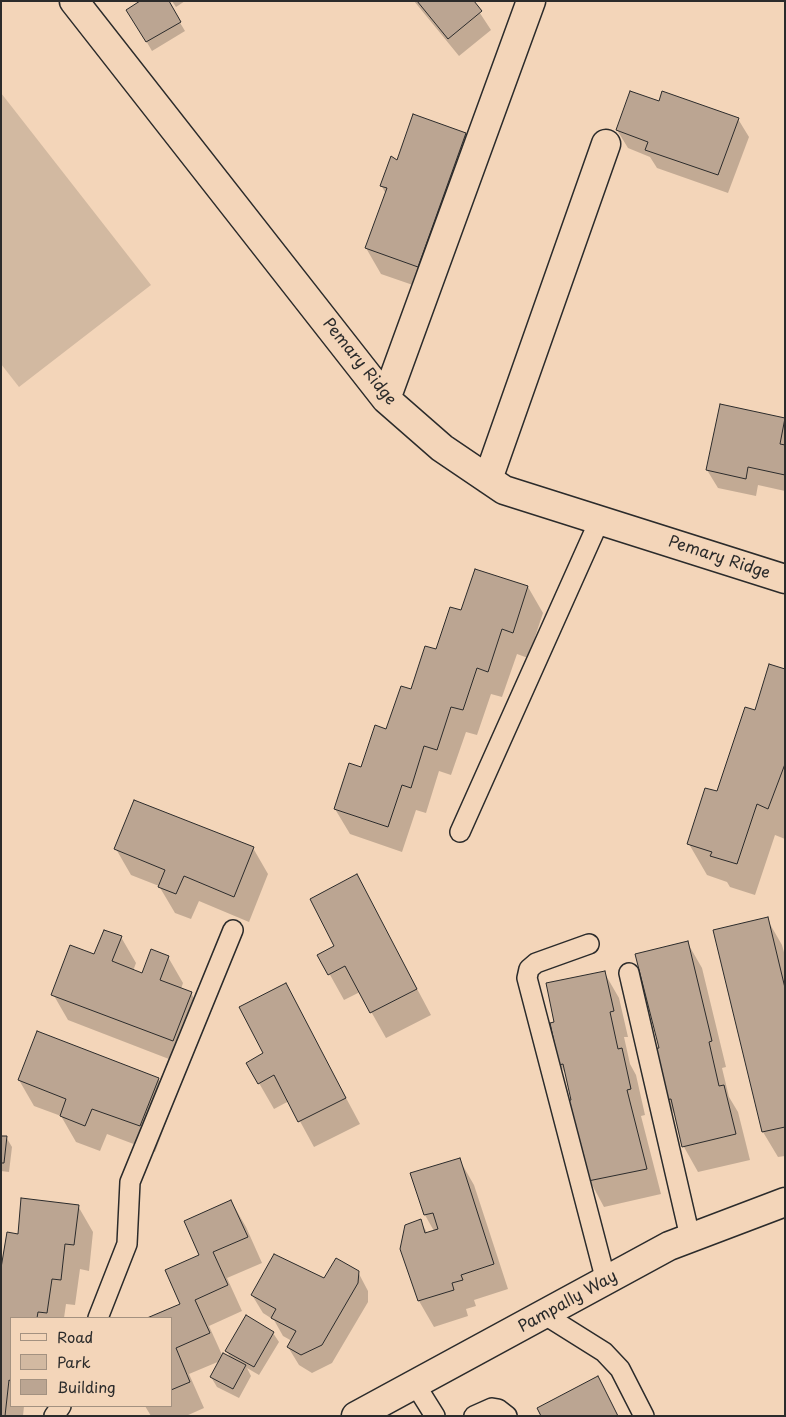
<!DOCTYPE html>
<html>
<head>
<meta charset="utf-8">
<style>
	body { margin:0 }
	#map { position:relative; width:786px; height:1417px; overflow:hidden; background:#f3d5b9; font-family:"Playpen Sans",sans-serif }
	canvas { display:block }
	.frame { position:absolute; inset:0; border:2px solid #2b2b2b; pointer-events:none }
	.legend { position:absolute; left:10px; top:1317px; width:162px; height:90px; box-sizing:border-box; background:#f3d5b9; border:1px solid #a39180; margin:0; padding:6px 9px; list-style:none; font-size:15px; color:#2b2b2b }
	.legend li { display:flex; align-items:center; gap:10px; height:25px }
	.legend b { width:25px; border:1px solid #a39180 }
</style>
</head>
<body>
<div id="map">
<canvas width="786" height="1417"></canvas>
<div class="frame"></div>
<ul class="legend">
<li><b style="height:6px;background:#f3d5b9"></b>Road</li>
<li><b style="height:14px;background:#d2b9a1"></b>Park</li>
<li><b style="height:14px;background:#bba592"></b>Building</li>
</ul>
</div>
<script>
const c = document.querySelector('canvas').getContext('2d');
c.lineJoin = 'round';
function paint(path, color) { c.fillStyle = color; c.fill(path, 'evenodd'); }
const shape = rows => new Path2D(rows.map(r => 'M' + r).join(''));
function stroke(path, color, width, dash) { c.strokeStyle = color; c.lineWidth = width; c.lineCap = dash ? 'butt' : 'round'; c.setLineDash(dash || []); c.stroke(path); }
function label(font, color, halo, rows, align = 'center') {
  c.font = font + ' "Playpen Sans",sans-serif'; c.lineWidth = 4; c.setLineDash([]); c.textBaseline = 'middle'; c.strokeStyle = halo; c.fillStyle = color; for (const [text, x, y, turn = 0] of rows) {
    c.save(); c.translate(x, y); c.rotate((+turn || 0) * Math.PI / 180); c.textAlign = isNaN(turn) ? turn : align; if (halo) c.strokeText(text, 0, 0); c.fillText(text, 0, 0); c.restore();
  }
}
const green = shape([
	[1,93,151,285,19,387,1,364]
]);
const shadow = shape([
	[167,1,185,31,152,51,128,10],
	[172,1,185,1,176,7],
	[414,1,472,1,491,30,459,56],
	[659,102,738,119,749,137,728,193,657,168,650,157,628,148,617,130],
	[465,134,480,160,433,292,381,274,366,248,386,194,381,185,397,162],
	[785,419,785,491,758,485,756,496,718,488,707,470],
	[475,570,528,587,543,613,528,658,517,654,502,697,491,694,477,735,466,732,451,775,439,771,426,813,416,810,402,852,350,834,335,809,462,612],
	[785,670,785,839,775,835,755,895,730,887,727,882,707,875,689,844,718,792,755,711],
	[253,848,268,874,249,922,199,901,191,919,175,913,159,886,131,875,116,849],
	[357,876,431,1015,386,1038,360,992,344,1000,319,955,336,947],
	[767,919,782,945,785,956,785,1156,778,1157,763,1132],
	[121,937,136,963,133,971,143,975,168,957,183,983,181,989,191,993,206,1019,187,1066,68,1020,53,994,95,956],
	[687,942,702,968,726,1067,722,1068,729,1097,738,1112,750,1160,698,1172,684,1147,676,1117,666,1100,660,1049],
	[604,972,619,998,628,1037,624,1037,630,1064,636,1075,645,1115,641,1116,661,1194,604,1207,590,1181,567,1076,560,1065,555,1023],
	[285,984,360,1124,314,1147,289,1101,274,1109,259,1083],
	[158,1079,173,1104,155,1152,107,1134,100,1151,76,1142,61,1116,34,1106,19,1080],
	[1,1137,6,1137,12,1147,9,1172,1,1171],
	[459,1159,474,1185,508,1289,474,1300,476,1306,466,1309,468,1316,434,1327,419,1301,402,1249,420,1221,428,1234,434,1231,425,1215],
	[231,1201,246,1227,262,1263,227,1278,242,1311,209,1326,223,1357,231,1359,227,1351,273,1333,279,1342,259,1375,247,1368,251,1376,239,1398,217,1387,211,1377,220,1361,189,1374,204,1408,186,1416,151,1416,145,1406,171,1406,171,1318,150,1318,181,1305,201,1256],
	[78,1206,93,1232,89,1271,80,1269,75,1305,66,1304,64,1318,11,1318,11,1406,24,1406,23,1416,1,1416,19,1235],
	[295,1264,324,1280,358,1272,368,1291,368,1302,332,1363,312,1373,299,1365,288,1347,292,1341,283,1336,274,1320,263,1313,252,1295]
]);
const building = shape([
	[140,1,169,1,181,22,146,42,126,10,140,1],
	[417,1,474,1,482,11,448,39,417,1],
	[630,91,659,101,662,91,739,118,718,175,645,150,648,142,616,130,630,91],
	[413,114,466,133,418,267,365,248,387,188,380,186,391,156,397,160,413,114],
	[720,404,785,418,780,444,785,445,785,475,748,467,746,479,706,470,720,404],
	[475,569,528,586,513,633,502,629,488,672,477,668,463,710,451,707,437,750,424,746,411,788,402,785,388,827,334,809,349,763,361,767,375,725,386,729,401,686,411,689,425,646,436,649,450,607,461,610,475,569],
	[769,664,785,669,785,764,768,809,757,804,737,864,710,856,712,852,687,844,705,788,717,791,745,707,755,710,769,664],
	[134,800,254,847,234,897,184,876,176,894,158,887,165,870,114,849,134,800],
	[357,874,417,989,370,1013,345,966,328,975,317,955,334,946,310,899,357,874],
	[768,917,785,988,785,1127,762,1132,713,930,768,917],
	[104,930,122,936,112,961,142,973,151,949,169,956,160,980,192,992,173,1041,51,995,70,945,94,954,104,930],
	[688,941,712,1041,709,1042,719,1086,724,1085,736,1134,682,1147,671,1099,665,1100,653,1049,659,1048,635,954,688,941],
	[605,971,614,1011,610,1012,618,1049,622,1048,631,1089,627,1090,647,1169,588,1181,579,1141,576,1142,567,1101,571,1100,563,1064,559,1065,550,1023,554,1022,546,983,605,971],
	[286,983,346,1098,298,1122,274,1075,258,1084,246,1063,263,1053,239,1007,286,983],
	[37,1031,159,1078,140,1126,92,1109,85,1126,60,1116,66,1099,18,1080,37,1031],
	[1,1136,7,1136,4,1163,1,1163,1,1136],
	[460,1158,494,1264,461,1275,463,1280,452,1283,454,1290,418,1301,400,1249,405,1225,421,1219,425,1233,438,1229,433,1213,424,1215,410,1173,460,1158],
	[21,1198,79,1205,74,1245,65,1244,61,1280,52,1279,47,1313,38,1312,37,1318,11,1318,11,1381,9,1380,5,1416,1,1416,1,1268,7,1232,18,1234,21,1198],
	[231,1200,248,1237,213,1252,228,1285,195,1300,210,1333,176,1348,190,1382,171,1390,171,1318,147,1318,180,1304,165,1270,199,1255,184,1221,231,1200],
	[274,1254,324,1278,336,1258,359,1271,358,1283,322,1345,301,1355,287,1347,296,1331,271,1318,276,1309,251,1295,274,1254],
	[246,1315,274,1332,254,1367,225,1351,246,1315],
	[223,1353,246,1365,233,1389,210,1377,223,1353],
	[598,1376,618,1416,541,1416,537,1408,598,1376]
]);
const lane = shape([
	[460,832,600,519],
	[589,944,536,963,529,969,527,978,606,1281],
	[629,973,690,1237],
	[545,1315,604,1352,620,1369,644,1416],
	[98,1318,127,1244,130,1182,233,930],
	[415,1384,435,1416],
	[54,1416,61,1406],
	[474,1416,492,1408,498,1409,507,1416]
]);
const street = shape([
	[74,1,386,399,442,448,504,490,785,579],
	[386,399,531,1],
	[488,479,606,144],
	[356,1416,669,1246,785,1202]
]);
const streetNames = [
	["Pemary Ridge",359,362,51],
	["Pemary Ridge",719,558,18],
	["Pampally Way",568,1302,-29]
];
paint(green, '#d2b9a1');
paint(shadow, '#0003');
paint(building, '#bba592');
stroke(building, '#2b2b2b', 1);
stroke(lane, '#2b2b2b', 22);
stroke(street, '#2b2b2b', 31);
stroke(lane, '#f3d5b9', 19);
stroke(street, '#f3d5b9', 28);
label('16px', '#2b2b2b', '#f3d5b9', streetNames);
</script>
</body>
</html>
